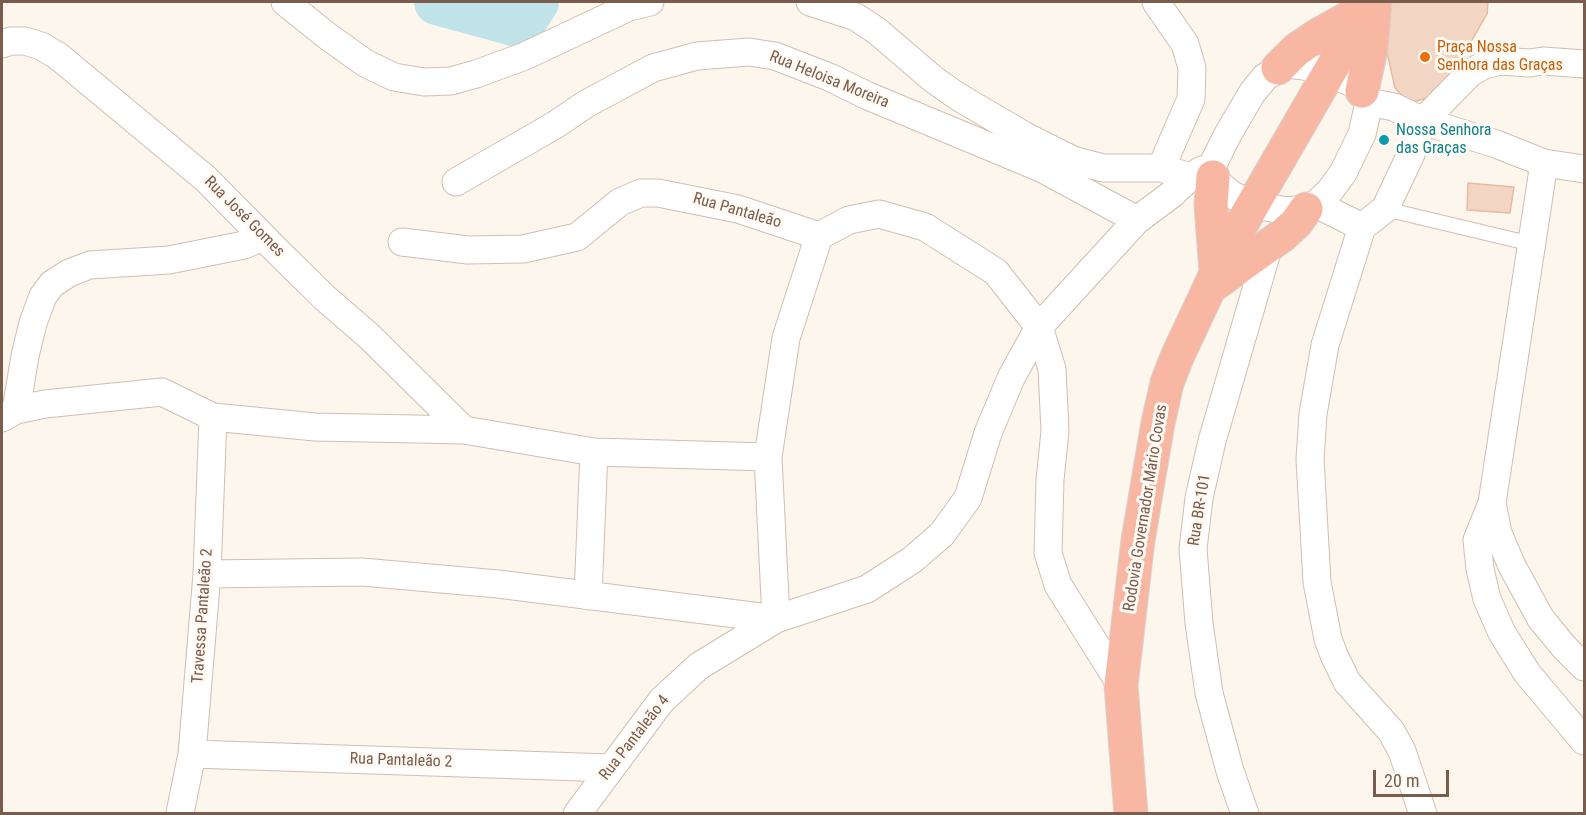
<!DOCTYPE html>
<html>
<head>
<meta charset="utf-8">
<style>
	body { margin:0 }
	#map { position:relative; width:1586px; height:815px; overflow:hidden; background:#fdf6ec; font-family:"Roboto Condensed",sans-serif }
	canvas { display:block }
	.frame { position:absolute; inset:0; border:3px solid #7a5c4d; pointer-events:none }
	.scale { position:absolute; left:1373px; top:770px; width:76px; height:27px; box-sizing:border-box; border:3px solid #7a5c4d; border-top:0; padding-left:8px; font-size:18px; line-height:21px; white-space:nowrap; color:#7a5c4d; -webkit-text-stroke:4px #fffaf3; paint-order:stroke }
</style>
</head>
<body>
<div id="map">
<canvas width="1586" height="815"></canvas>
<div class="frame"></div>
<div class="scale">20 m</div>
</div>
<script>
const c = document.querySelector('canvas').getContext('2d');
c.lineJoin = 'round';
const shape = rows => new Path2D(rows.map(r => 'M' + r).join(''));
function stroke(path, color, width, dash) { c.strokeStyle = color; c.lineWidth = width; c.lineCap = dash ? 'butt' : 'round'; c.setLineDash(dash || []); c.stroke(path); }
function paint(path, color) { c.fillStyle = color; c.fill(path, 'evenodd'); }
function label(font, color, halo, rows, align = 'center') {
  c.font = font + ' "Roboto Condensed",sans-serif'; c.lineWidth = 6; c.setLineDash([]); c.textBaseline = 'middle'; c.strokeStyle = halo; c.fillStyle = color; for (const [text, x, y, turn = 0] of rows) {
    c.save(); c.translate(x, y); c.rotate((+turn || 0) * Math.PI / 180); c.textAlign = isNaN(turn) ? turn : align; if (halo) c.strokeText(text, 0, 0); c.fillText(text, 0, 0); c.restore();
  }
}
const river = shape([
	[437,2,521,25,536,2]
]);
const building = shape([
	[1391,2,1488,2,1487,14,1460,61,1435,96,1409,103,1395,88,1387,52,1391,2],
	[1468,183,1514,187,1510,213,1467,210,1468,183]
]);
const lane = shape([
	[1385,209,1532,244]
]);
const street = shape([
	[285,2,326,35,365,63,394,77,424,82,451,81,476,74,525,56,629,7,650,2],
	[810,2,856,17,877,31,933,79,957,96,1025,136,1073,160,1103,168,1161,168,1190,177,1202,170],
	[1156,2,1185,44,1192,68,1191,99,1161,168],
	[2,44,11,41,25,41,41,46,58,56,206,179,279,253,325,298,370,337,464,430],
	[1287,64,1304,66,1329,72,1354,84,1364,93,1368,102,1368,107,1362,134,1343,173,1329,192,1316,204,1306,209,1286,211,1252,204,1232,195,1215,181,1212,171,1214,162,1228,134,1252,93,1265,77,1287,64],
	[1368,102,1394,107,1423,121,1496,144,1544,163,1584,169],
	[1544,163,1492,503,1477,540,1480,569,1487,599,1502,633,1527,673,1584,741],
	[456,182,555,125,586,104,653,68,697,56,749,52,775,56,829,77,868,96,1041,168,1137,220],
	[1316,204,1362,227],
	[1362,227,1325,345,1313,414,1310,459,1317,582,1328,639,1334,655,1347,682,1391,731,1402,751,1423,814],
	[1362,227,1385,209,1411,154,1423,121,1470,73,1484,65,1501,61,1529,63,1543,61,1584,64],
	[402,242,468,250,523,249,577,237,620,202,641,193,658,193,738,209,819,236,849,220,879,214,925,227,996,272,1039,327,1052,369,1055,431,1050,480,1048,553,1058,585,1121,685],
	[16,410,25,356,33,323,43,296,52,284,69,273,90,265,169,260,244,245,263,237],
	[2,418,16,410,45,404,162,392,213,417,315,427,464,430,594,452,768,457],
	[1492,503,1498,533,1512,566,1541,619,1565,648,1584,667],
	[207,574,362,572,498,584,776,619,867,589,912,560,942,534,968,498,988,433,1011,378,1039,327,1137,220,1172,194,1190,177],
	[588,596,594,452],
	[192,754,611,768],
	[180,813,192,754,207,574,213,417],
	[577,814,662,700,699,666,776,619,768,457,786,338,819,236],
	[1245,814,1230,771,1209,693,1199,623,1193,549,1199,498,1212,441,1269,245]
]);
const highway = shape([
	[1278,68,1296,50,1318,35,1363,10],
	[1362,91,1371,49,1375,2],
	[1213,177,1211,205,1216,272],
	[1212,286,1283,235,1296,223,1306,209],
	[1131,814,1121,685,1138,540,1158,423,1167,383,1177,357,1230,244,1370,2]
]);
const markers = [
	[1425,57,6,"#e8710a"],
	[1384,140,6,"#0f9aa8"]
];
const foodNames = [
	["Praça Nossa",1437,48],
	["Senhora das Graças",1437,66]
];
const streetNames = [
	["Rua Heloisa Moreira",829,80,22],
	["Rua Pantaleão",737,211,16],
	["Rua José Gomes",244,217,45],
	["Rodovia Governador Mário Covas",1146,508,-81],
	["Rua BR-101",1200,510,-81],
	["Travessa Pantaleão 2",203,616,-86],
	["Rua Pantaleão 4",635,738,-52],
	["Rua Pantaleão 2",401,761,2]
];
const cultureNames = [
	["Nossa Senhora",1396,131],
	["das Graças",1396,149]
];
stroke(river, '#bfe3e8', 46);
paint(building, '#f3d5c3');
stroke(building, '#e6bba3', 1.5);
stroke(lane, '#d1beb0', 16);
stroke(street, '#d1beb0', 29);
stroke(highway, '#dad1cd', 35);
stroke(lane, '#fff', 14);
stroke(street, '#fff', 27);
stroke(highway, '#f7b7a3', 33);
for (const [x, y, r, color] of markers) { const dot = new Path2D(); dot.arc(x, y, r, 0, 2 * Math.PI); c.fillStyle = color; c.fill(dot); stroke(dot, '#fffaf3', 2); }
label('16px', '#c56008', '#fffaf3', foodNames, 'left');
label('16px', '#7a5c4d', '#fffaf3', streetNames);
label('16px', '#0d838f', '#fffaf3', cultureNames, 'left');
</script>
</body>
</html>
